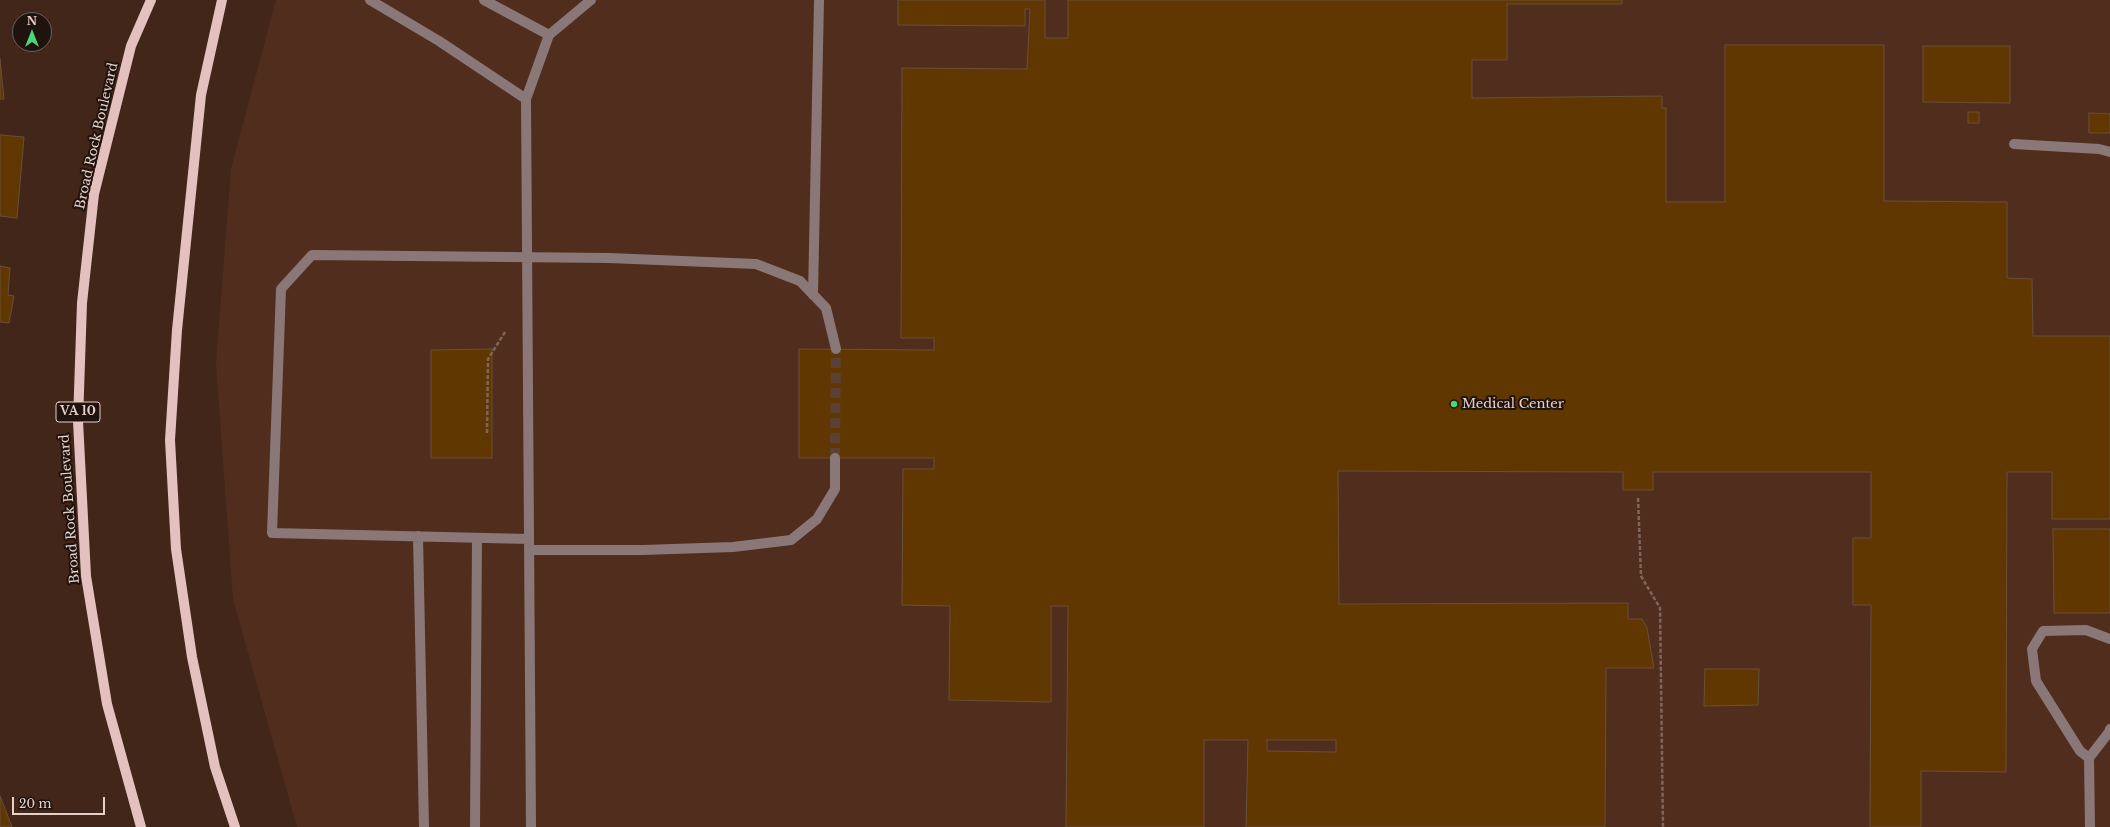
<!DOCTYPE html>
<html>
<head>
<meta charset="utf-8">
<style>
	body { margin:0 }
	#map { position:relative; width:2110px; height:827px; overflow:hidden; background:#43261a; font-family:"Libre Baskerville",serif }
	canvas { display:block }
	.north { position:absolute; left:12px; top:12px; width:40px; height:40px; box-sizing:border-box; background:#20130d; border:1px solid #6f5f59; border-radius:50%; rotate:0deg; font-size:11px; font-weight:700; line-height:16px; text-align:center; color:#e5d1ca }
	.north::after { content:''; display:block; margin:auto; width:14px; height:18px; background:#45d77a; clip-path:polygon(50% 0,100% 100%,50% 72%,0 100%) }
	.scale { position:absolute; left:12px; top:797px; width:93px; height:18px; box-sizing:border-box; border:2px solid #e5d1ca; border-top:0; padding-left:5px; font-size:12px; line-height:14px; white-space:nowrap; color:#e5d1ca; -webkit-text-stroke:3px #20130d; paint-order:stroke }
</style>
</head>
<body>
<div id="map">
<canvas width="2110" height="827"></canvas>
<div class="north">N</div>
<div class="scale">20 m</div>
</div>
<script>
const c = document.querySelector('canvas').getContext('2d');
c.lineJoin = 'round';
function paint(path, color) { c.fillStyle = color; c.fill(path, 'evenodd'); }
const shape = rows => new Path2D(rows.map(r => 'M' + r).join(''));
function stroke(path, color, width, dash) { c.strokeStyle = color; c.lineWidth = width; c.lineCap = dash ? 'butt' : 'round'; c.setLineDash(dash || []); c.stroke(path); }
function label(font, color, halo, rows, align = 'center') {
  c.font = font + ' "Libre Baskerville",serif'; c.lineWidth = 4; c.setLineDash([]); c.textBaseline = 'middle'; c.strokeStyle = halo; c.fillStyle = color; for (const [text, x, y, turn = 0] of rows) {
    c.save(); c.translate(x, y); c.rotate((+turn || 0) * Math.PI / 180); c.textAlign = isNaN(turn) ? turn : align; if (halo) c.strokeText(text, 0, 0); c.fillText(text, 0, 0); c.restore();
  }
}
const built = shape([
	[276,0,2110,0,2110,827,297,827,233,599,216,363,231,169]
]);
const building = shape([
	[898,0,1045,0,1045,38,1068,38,1068,0,1622,0,1622,4,1507,4,1507,60,1472,60,1472,98,1662,96,1662,108,1666,108,1666,202,1725,202,1725,45,1884,45,1884,201,2007,202,2007,278,2032,279,2033,336,2110,336,2110,519,2052,519,2052,472,2007,472,2006,772,1921,771,1921,827,1870,827,1871,605,1853,605,1853,538,1871,538,1871,472,1653,472,1653,490,1623,490,1623,472,1338,471,1339,604,1628,603,1628,619,1642,619,1647,628,1654,668,1606,668,1605,827,1246,827,1248,740,1204,740,1204,827,1066,827,1068,606,1051,606,1051,702,949,700,950,606,902,605,903,469,934,469,934,458,799,458,799,349,934,350,934,338,901,338,902,68,1027,69,1030,9,1025,9,1025,26,898,25,898,0],
	[1267,740,1336,740,1336,752,1267,751,1267,740],
	[1923,46,2010,46,2010,103,1923,102,1923,46],
	[0,59,4,99,0,99,0,59],
	[1968,112,1979,112,1979,123,1968,123,1968,112],
	[2089,113,2110,114,2110,133,2089,133,2089,113],
	[0,135,24,137,17,218,0,216,0,135],
	[0,266,10,268,8,295,14,296,9,323,0,322,0,266],
	[492,349,492,458,431,458,431,350,492,349],
	[2053,529,2110,529,2110,613,2054,613,2053,529],
	[1705,669,1759,669,1758,705,1704,706,1705,669],
	[0,796,12,827,0,827,0,796]
]);
const minorTunnel = shape([
	[835,458,836,349]
]);
const path = shape([
	[487,433,488,359,505,332],
	[1638,498,1641,576,1660,608,1663,827]
]);
const minor = shape([
	[370,0,439,41,526,99],
	[484,0,549,35],
	[2014,144,2099,149,2110,152],
	[813,295,819,0],
	[418,536,424,827],
	[529,539,272,533,281,289,312,255,609,258,756,264,800,281,826,308,836,349],
	[529,550,643,550,733,547,791,540,817,519,835,489,835,458],
	[2089,758,2080,751,2036,681,2032,649,2043,631,2086,630,2110,639],
	[475,827,477,538],
	[531,827,526,99,549,35,591,0],
	[2090,827,2089,758,2109,732,2110,729]
]);
const major = shape([
	[222,0,201,95,177,330,170,440,176,549,192,657,215,767,235,827],
	[141,827,107,704,86,576,78,421,82,303,94,194,131,46,151,0]
]);
const markers = [
	[1454,404,4,"#45d77a"]
];
const shields = [
	[78,412,44]
];
const shieldNames = [
	["VA 10",78,412]
];
const streetNames = [
	["Broad Rock Boulevard",97,136,-77],
	["Broad Rock Boulevard",70,509,-94]
];
const poiNames = [
	["Medical Center",1462,404]
];
paint(built, '#512d1e');
paint(building, '#603701');
stroke(building, '#685039', 1);
stroke(minorTunnel, '#5b4034', 10, [10, 5]);
stroke(path, '#7f655b', 2.5, [4, 2]);
stroke(minor, '#897877', 10);
stroke(major, '#e4c1bf', 10);
for (const [x, y, r, color] of markers) { const dot = new Path2D(); dot.arc(x, y, r, 0, 2 * Math.PI); c.fillStyle = color; c.fill(dot); stroke(dot, '#20130d', 1.5); }
for (const [x, y, w] of shields) { const box = new Path2D(); box.roundRect(x - w / 2, y - 10, w, 20, 3); c.fillStyle = '#20130d'; c.fill(box); stroke(box, '#e5d1ca', 1); }
label('bold 12px', '#e5d1ca', null, shieldNames);
label('13px', '#e5d1ca', '#20130d', streetNames);
label('13px', '#e5d1ca', '#20130d', poiNames, 'left');
</script>
</body>
</html>
